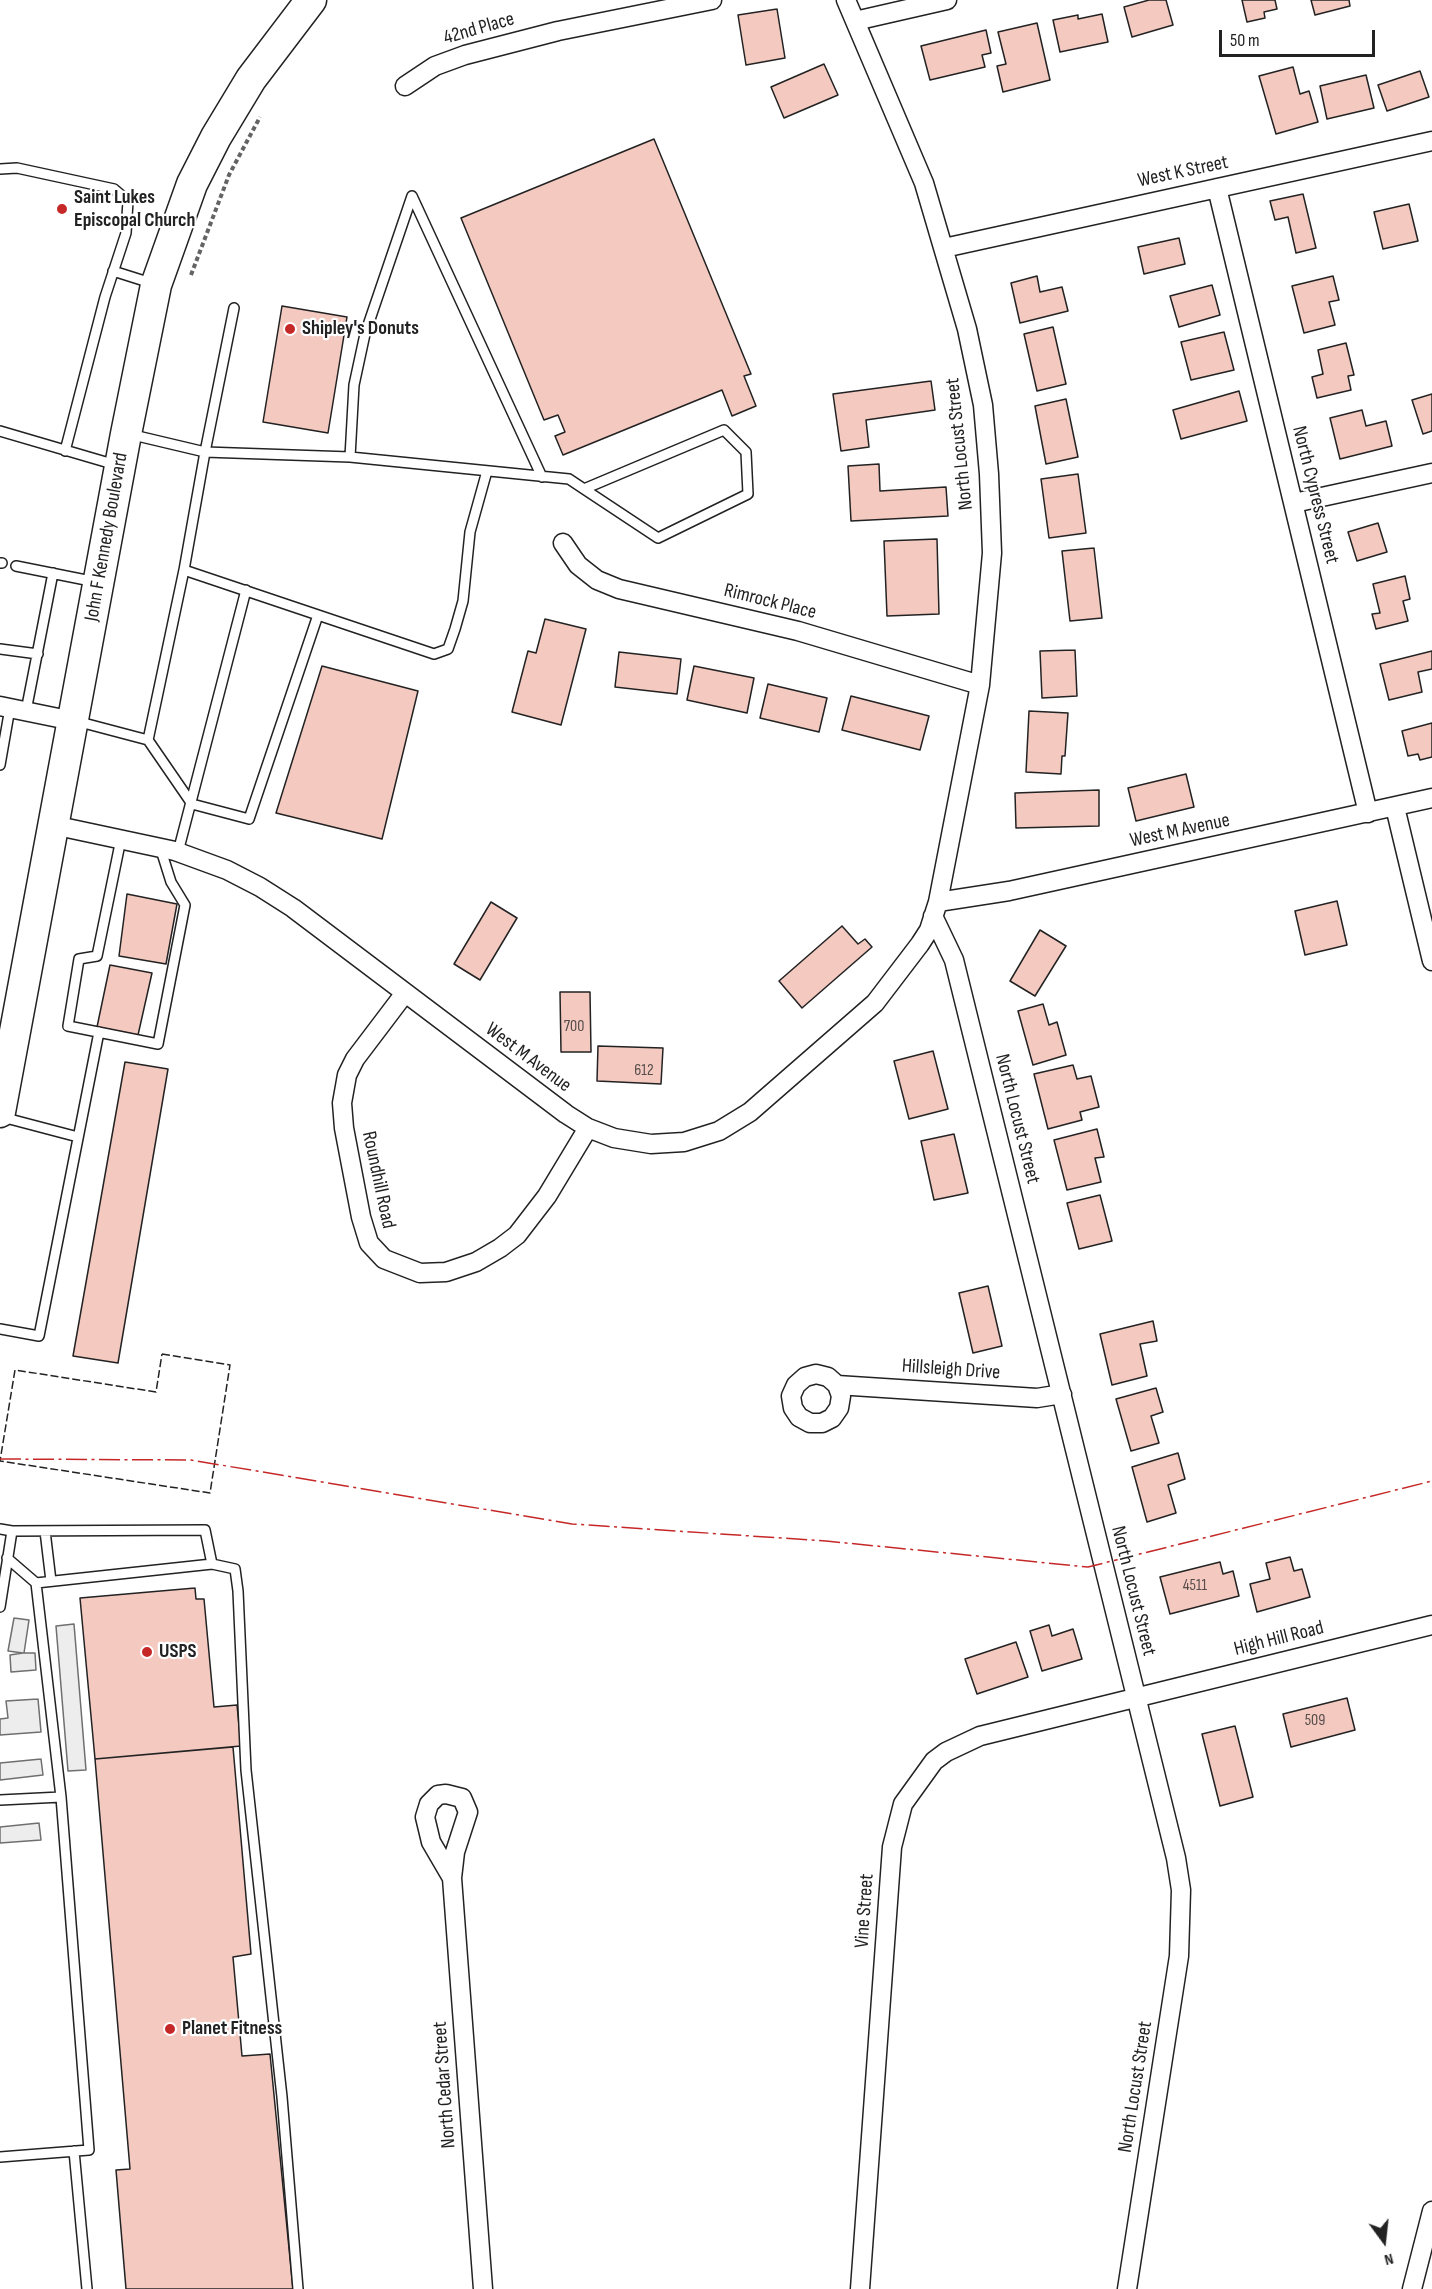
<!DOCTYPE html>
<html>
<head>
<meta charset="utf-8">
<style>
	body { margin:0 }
	#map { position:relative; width:1432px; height:2289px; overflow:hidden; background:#fff; font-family:"Sofia Sans Condensed",sans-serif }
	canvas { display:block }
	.north { position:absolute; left:1354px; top:2211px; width:60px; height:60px; -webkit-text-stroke:4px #fff; paint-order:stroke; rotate:165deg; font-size:16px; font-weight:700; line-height:24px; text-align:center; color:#222 }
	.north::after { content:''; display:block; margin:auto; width:21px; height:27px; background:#222; clip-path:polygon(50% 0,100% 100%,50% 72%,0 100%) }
	.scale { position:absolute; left:1219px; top:30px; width:156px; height:27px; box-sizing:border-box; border:3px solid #222; border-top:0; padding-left:8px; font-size:18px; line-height:21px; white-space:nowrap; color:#222; -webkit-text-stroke:4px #fff; paint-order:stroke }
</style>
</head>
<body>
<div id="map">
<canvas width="1432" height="2289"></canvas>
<div class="north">N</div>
<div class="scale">50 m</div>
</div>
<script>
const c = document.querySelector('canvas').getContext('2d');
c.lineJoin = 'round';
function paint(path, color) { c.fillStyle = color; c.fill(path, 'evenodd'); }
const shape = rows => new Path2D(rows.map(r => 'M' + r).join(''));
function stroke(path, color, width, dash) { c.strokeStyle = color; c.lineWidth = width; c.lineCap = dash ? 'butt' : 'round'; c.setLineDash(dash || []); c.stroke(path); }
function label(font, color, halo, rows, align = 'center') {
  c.font = font + ' "Sofia Sans Condensed",sans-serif'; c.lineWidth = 4.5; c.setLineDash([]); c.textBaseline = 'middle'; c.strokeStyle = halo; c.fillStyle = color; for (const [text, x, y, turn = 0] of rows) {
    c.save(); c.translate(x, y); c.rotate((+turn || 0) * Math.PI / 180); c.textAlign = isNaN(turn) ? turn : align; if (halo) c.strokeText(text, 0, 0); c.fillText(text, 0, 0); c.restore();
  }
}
const parking = shape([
	[14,1618,29,1620,24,1653,35,1653,36,1670,11,1672,10,1655,23,1653,8,1651,14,1618],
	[74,1624,86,1770,68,1771,56,1626,74,1624],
	[38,1699,41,1732,0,1735,0,1719,8,1718,6,1701,38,1699],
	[41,1759,43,1775,0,1780,0,1763,41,1759],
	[39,1823,41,1840,0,1843,0,1827,39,1823]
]);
const building = shape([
	[1149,0,1166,0,1173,25,1132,37,1124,7,1149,0],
	[1242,0,1275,0,1277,9,1264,12,1265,18,1247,22,1242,0],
	[1311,0,1349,0,1350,6,1315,15,1311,0],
	[777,9,785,58,746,65,738,15,777,9],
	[1102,14,1108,42,1060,52,1053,20,1078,15,1078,19,1102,14],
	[1037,23,1050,80,1003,92,997,66,1006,64,998,32,1037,23],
	[986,30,991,53,982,55,985,67,930,80,921,46,986,30],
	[824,64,838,95,784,118,771,87,824,64],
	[1293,67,1300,94,1309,91,1318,122,1276,134,1259,76,1293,67],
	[1420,71,1429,97,1387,111,1378,85,1420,71],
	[1366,75,1374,108,1327,119,1320,86,1366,75],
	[654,139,751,374,744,376,756,406,732,416,722,390,563,455,555,436,565,432,558,415,544,420,461,218,654,139],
	[1303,194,1316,248,1296,253,1288,217,1275,220,1270,201,1303,194],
	[1409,204,1418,241,1383,249,1374,212,1409,204],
	[1179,238,1185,264,1144,274,1138,247,1179,238],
	[1037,276,1040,292,1062,287,1068,311,1020,323,1011,283,1037,276],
	[1333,276,1339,300,1329,302,1335,325,1304,333,1292,286,1333,276],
	[1212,285,1220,315,1179,327,1170,296,1212,285],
	[282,306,347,317,328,433,263,422,282,306],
	[1053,327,1066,384,1037,391,1024,334,1053,327],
	[1224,332,1234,370,1191,380,1181,342,1224,332],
	[1346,343,1354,375,1348,376,1351,390,1317,398,1312,377,1323,374,1318,350,1346,343],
	[931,381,935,410,866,420,869,447,841,451,833,394,931,381],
	[1239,391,1247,421,1181,439,1173,410,1239,391],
	[1432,394,1432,431,1423,434,1412,400,1432,394],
	[1066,399,1078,457,1046,464,1035,406,1066,399],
	[1362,410,1366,426,1386,421,1392,446,1340,459,1330,418,1362,410],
	[879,464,880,491,946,487,948,516,851,521,848,466,879,464],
	[1078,474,1086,533,1049,538,1041,479,1078,474],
	[1378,523,1387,552,1357,561,1348,532,1378,523],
	[937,539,939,614,887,616,884,541,937,539],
	[1094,548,1102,618,1070,621,1062,551,1094,548],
	[1405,576,1410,599,1403,601,1408,621,1376,629,1372,614,1380,613,1373,584,1405,576],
	[545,619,586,629,561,725,512,712,528,651,536,653,545,619],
	[1075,650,1077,696,1042,698,1040,651,1075,650],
	[1432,651,1432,669,1418,672,1422,692,1389,700,1380,664,1432,651],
	[619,652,681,659,677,694,615,687,619,652],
	[322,666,418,691,382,839,276,813,322,666],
	[694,666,754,678,747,713,687,700,694,666],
	[768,684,827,698,819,732,760,718,768,684],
	[851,696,929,716,920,750,842,730,851,696],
	[1029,711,1068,713,1065,756,1062,756,1061,774,1026,772,1029,711],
	[1432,723,1432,757,1420,760,1418,754,1408,756,1402,731,1432,723],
	[1186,774,1194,807,1136,821,1128,788,1186,774],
	[1099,790,1099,826,1016,828,1015,793,1099,790],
	[127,894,177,904,166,964,119,956,127,894],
	[1337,901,1347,945,1305,955,1295,911,1337,901],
	[491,902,517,918,480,980,454,964,491,902],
	[842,926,858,944,865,939,872,947,802,1008,779,981,842,926],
	[1040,930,1066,946,1035,996,1010,981,1040,930],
	[110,965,152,973,138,1035,97,1027,110,965],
	[560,992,590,992,591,1052,561,1052,560,992],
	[1043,1004,1049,1025,1057,1022,1066,1055,1033,1065,1018,1011,1043,1004],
	[598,1046,663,1048,661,1084,597,1081,598,1046],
	[933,1051,948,1109,909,1119,894,1061,933,1051],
	[125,1062,168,1069,118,1363,73,1356,125,1062],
	[1073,1065,1077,1079,1091,1076,1099,1107,1080,1112,1082,1120,1048,1129,1034,1074,1073,1065],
	[1097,1129,1104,1157,1095,1158,1101,1182,1067,1190,1054,1140,1097,1129],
	[954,1134,968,1193,934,1200,921,1141,954,1134],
	[1100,1195,1112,1241,1079,1249,1067,1203,1100,1195],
	[988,1286,1002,1346,973,1353,959,1293,988,1286],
	[1153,1321,1157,1341,1140,1344,1147,1376,1112,1385,1100,1334,1153,1321],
	[1156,1388,1163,1412,1151,1416,1159,1443,1131,1451,1116,1399,1156,1388],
	[1178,1453,1185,1479,1168,1485,1176,1513,1147,1522,1132,1467,1178,1453],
	[1290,1557,1294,1571,1302,1569,1310,1597,1257,1612,1250,1584,1270,1579,1266,1563,1290,1557],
	[1220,1562,1223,1574,1233,1571,1239,1596,1170,1614,1160,1577,1220,1562],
	[195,1588,196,1599,204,1599,214,1707,237,1705,241,1746,95,1759,80,1598,195,1588],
	[1049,1625,1052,1636,1073,1629,1082,1659,1042,1671,1030,1631,1049,1625],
	[1016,1642,1028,1677,977,1694,965,1659,1016,1642],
	[1347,1698,1355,1730,1291,1747,1283,1714,1347,1698],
	[1235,1726,1253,1797,1220,1806,1202,1734,1235,1726],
	[233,1747,251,1954,233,1957,242,2056,270,2054,293,2289,126,2289,116,2170,130,2169,95,1759,233,1747]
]);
const path = shape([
	[191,275,229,175,260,117]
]);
const service = shape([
	[0,169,17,168,114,189,128,201,126,233,105,297,65,451],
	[113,271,151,283],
	[234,308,205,452,350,457,569,479,584,489,658,538,748,494,746,452,724,430,584,489],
	[0,431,116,465],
	[129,434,205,452,184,570,148,740],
	[350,457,354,385,365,334,412,196,542,477],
	[0,563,2,563],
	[16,566,96,582],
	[184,570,434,654,448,649,455,629,463,601,470,532,487,471],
	[0,649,38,654],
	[26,711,53,573],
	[76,721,148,740,192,804,249,819,318,615],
	[0,765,10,708],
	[121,839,97,956,79,959,68,1026,158,1044,185,905,171,882,160,847],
	[178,852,246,590],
	[2,1117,78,1137],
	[0,1329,39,1336,99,1032],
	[0,1529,12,1531,0,1607],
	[12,1531,205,1530,212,1564,36,1583,61,1797],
	[45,1531,51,1581],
	[7,1558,36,1583],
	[212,1564,235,1569,238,1591,246,1770,282,2097,298,2289],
	[0,1800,61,1797,89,2150,0,2157],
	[74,2151,87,2289]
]);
const minor = shape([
	[855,21,947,0],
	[405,86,435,66,465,55,558,31,712,0],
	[1217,188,1368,813],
	[944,248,1432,141],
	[1294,503,1432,473],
	[563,543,578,565,597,580,619,589,798,631,980,685],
	[0,706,73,721],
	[1395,807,1432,961],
	[53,825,175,851,227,870,260,887,293,908,566,1114,588,1128,614,1138,651,1144,684,1142,719,1131,750,1112,875,1003,920,944,929,930,938,902,980,685,992,553,989,474,983,405,967,329,924,183,846,0],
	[938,902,1009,891,1432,798],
	[933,916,954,960,1176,1858,1181,1890,1179,1956,1127,2289],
	[405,993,355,1059,347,1075,342,1103,344,1128,361,1217,369,1243,384,1259,420,1273,446,1272,476,1262,500,1248,517,1235,547,1196,588,1128],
	[837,1385,841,1396,839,1408,832,1418,822,1423,810,1423,799,1417,793,1408,791,1396,796,1385,805,1377,816,1374,828,1377,837,1385,1037,1398,1062,1394],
	[446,1794,462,1798,468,1812,455,1852,452,1878,431,1842,425,1817,429,1804,438,1795,446,1794],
	[452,1878,483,2289],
	[860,2289,892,1847,903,1804,934,1761,946,1752,980,1736,1432,1625],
	[1412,2289,1432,2211]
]);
const primary = shape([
	[0,1112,126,434,156,285,192,184,216,137,251,79,311,0]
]);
const fence = shape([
	[162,1354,230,1365,210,1493,0,1461,15,1370,156,1392,162,1354]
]);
const power = shape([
	[0,1459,191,1460,572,1524,826,1541,1088,1567,1432,1481]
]);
const markers = [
	[62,209,6,"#c62828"],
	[290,329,6,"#c62828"],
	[147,1652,6,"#c62828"],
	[170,2029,6,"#c62828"]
];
const numberNames = [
	["700",574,1027],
	["612",644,1071],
	["4511",1195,1586],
	["509",1315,1721]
];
const streetNames = [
	["42nd Place",479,29,-16],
	["West K Street",1183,172,-12],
	["North Locust Street",960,444,-96],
	["North Cypress Street",1315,495,76],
	["John F Kennedy Boulevard",107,537,-80],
	["Rimrock Place",770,602,14],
	["West M Avenue",1180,831,-12],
	["West M Avenue",528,1058,37],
	["North Locust Street",1017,1119,76],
	["Roundhill Road",378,1180,78],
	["Hillsleigh Drive",951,1370,4],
	["North Locust Street",1133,1591,76],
	["High Hill Road",1279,1639,-14],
	["Vine Street",865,1911,-86],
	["North Cedar Street",445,2085,-94],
	["North Locust Street",1136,2087,-81]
];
const poiNames = [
	["Saint Lukes",74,198],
	["Episcopal Church",74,221],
	["Shipley's Donuts",302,329],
	["USPS",159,1652],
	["Planet Fitness",182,2029]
];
paint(parking, '#ededed');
stroke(parking, '#6f6f6f', 1.5);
paint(building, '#f3c9c0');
stroke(building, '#222', 1.5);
stroke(service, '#222', 12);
stroke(minor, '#222', 21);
stroke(primary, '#222', 33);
stroke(path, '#646464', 4, [4.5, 3]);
stroke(service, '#fff', 9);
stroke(minor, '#fff', 18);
stroke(primary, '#fff', 30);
stroke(fence, '#222', 1.5, [8, 3]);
stroke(power, '#c62828', 1.5, [21, 4.5, 3, 4.5]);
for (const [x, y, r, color] of markers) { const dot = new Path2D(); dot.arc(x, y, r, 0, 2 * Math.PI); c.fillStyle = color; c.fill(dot); stroke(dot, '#fff', 2); }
label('16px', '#564c4a', null, numberNames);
label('20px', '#222', '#fff', streetNames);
label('bold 20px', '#222', '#fff', poiNames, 'left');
</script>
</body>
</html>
